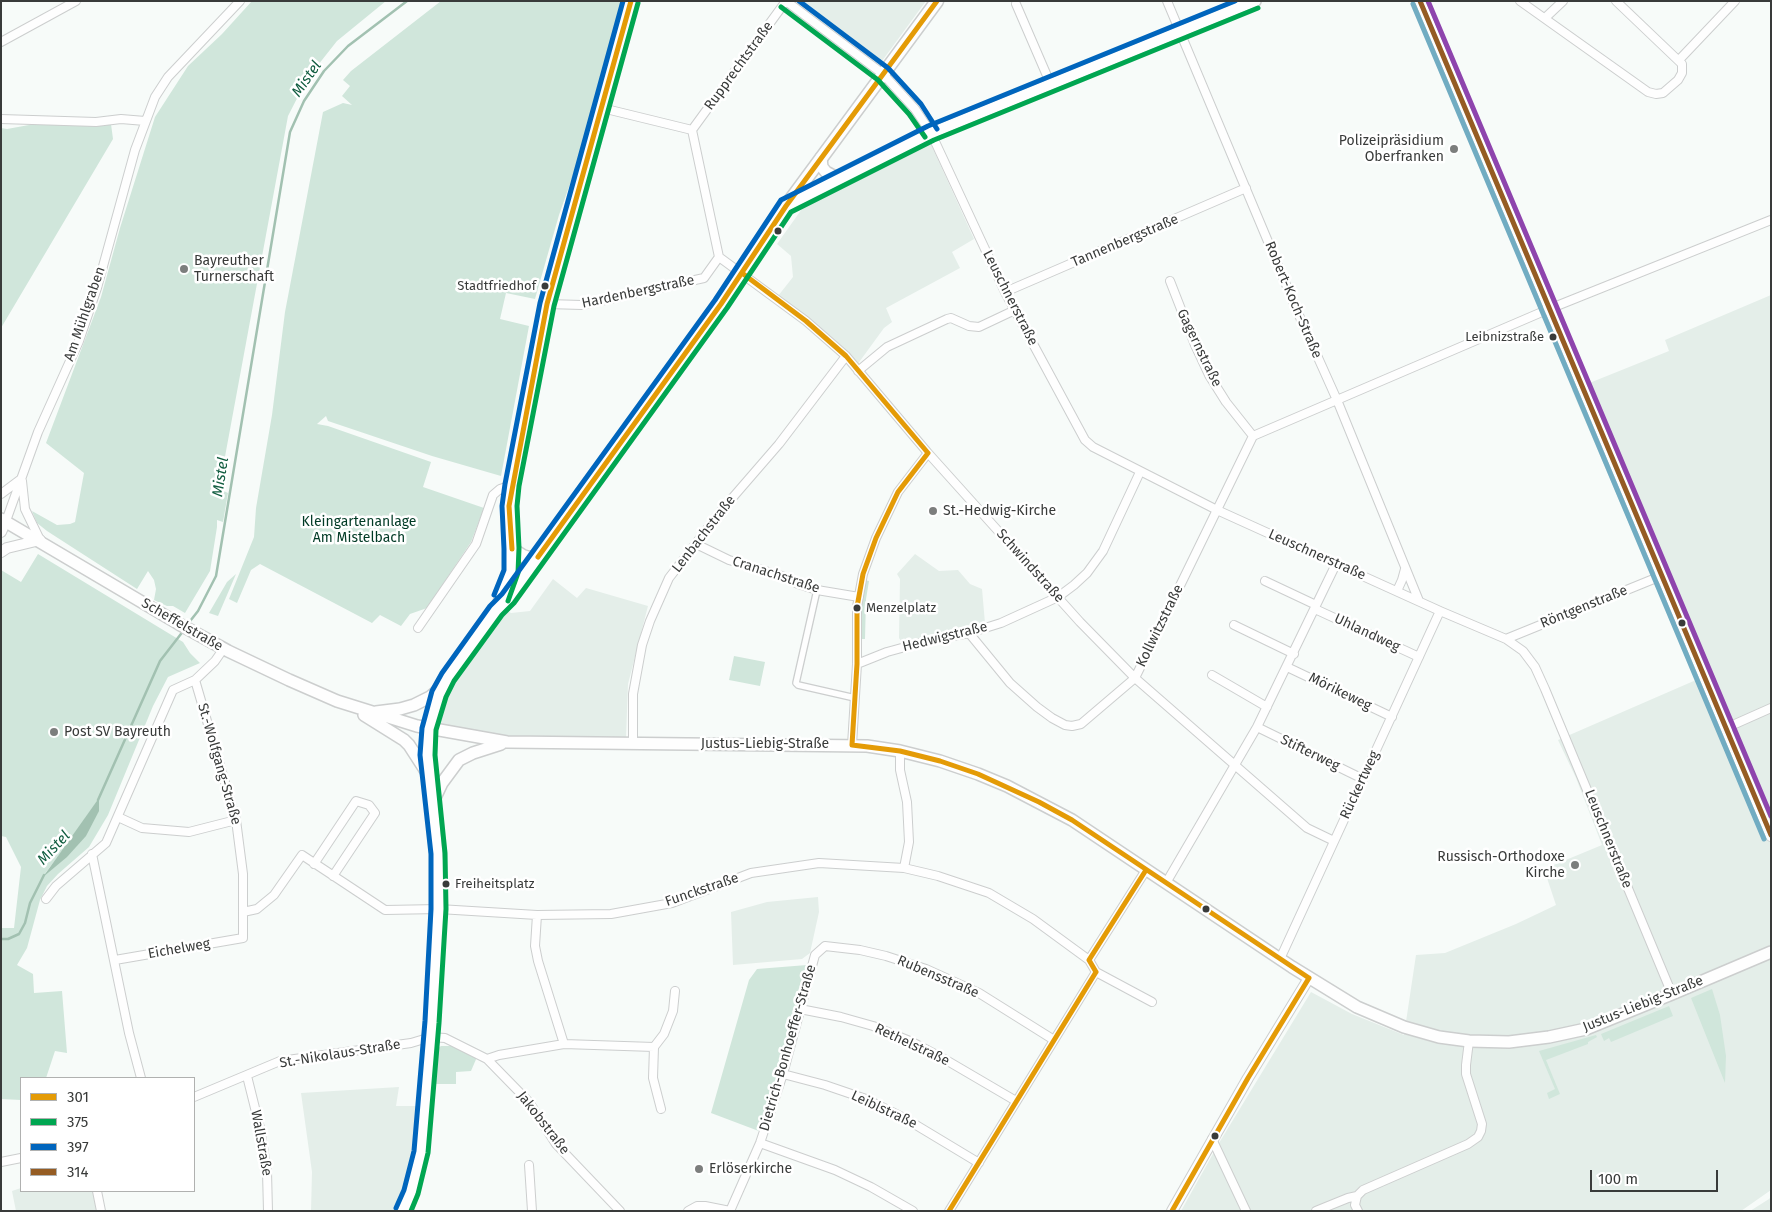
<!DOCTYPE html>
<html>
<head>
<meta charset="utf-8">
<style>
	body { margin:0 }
	#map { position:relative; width:1772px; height:1212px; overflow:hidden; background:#f7fbf9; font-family:"Fira Sans",sans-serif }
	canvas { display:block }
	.frame { position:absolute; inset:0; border:2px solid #393b3a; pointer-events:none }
	.legend { position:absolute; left:20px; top:1077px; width:175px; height:115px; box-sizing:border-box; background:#fff; border:1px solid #b0b1b0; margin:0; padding:6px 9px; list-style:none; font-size:15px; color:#393b3a }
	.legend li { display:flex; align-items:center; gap:10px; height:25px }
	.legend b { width:25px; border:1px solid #b0b1b0 }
	.scale { position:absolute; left:1590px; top:1170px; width:128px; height:22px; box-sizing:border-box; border:2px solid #393b3a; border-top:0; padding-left:6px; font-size:15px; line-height:18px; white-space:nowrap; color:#393b3a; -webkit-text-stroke:4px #fff; paint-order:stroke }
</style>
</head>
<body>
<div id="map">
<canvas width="1772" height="1212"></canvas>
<div class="frame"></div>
<ul class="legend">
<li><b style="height:6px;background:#e49b06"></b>301</li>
<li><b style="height:6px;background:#00a651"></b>375</li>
<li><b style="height:6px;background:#0065bd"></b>397</li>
<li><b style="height:6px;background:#955c23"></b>314</li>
</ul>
<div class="scale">100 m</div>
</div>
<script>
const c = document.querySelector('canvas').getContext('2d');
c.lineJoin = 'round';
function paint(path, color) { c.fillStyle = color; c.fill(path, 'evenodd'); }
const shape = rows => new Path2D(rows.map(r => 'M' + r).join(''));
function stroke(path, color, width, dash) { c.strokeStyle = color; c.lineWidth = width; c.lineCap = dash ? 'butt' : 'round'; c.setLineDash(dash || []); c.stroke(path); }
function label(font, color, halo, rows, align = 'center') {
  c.font = font + ' "Fira Sans",sans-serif'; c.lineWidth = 5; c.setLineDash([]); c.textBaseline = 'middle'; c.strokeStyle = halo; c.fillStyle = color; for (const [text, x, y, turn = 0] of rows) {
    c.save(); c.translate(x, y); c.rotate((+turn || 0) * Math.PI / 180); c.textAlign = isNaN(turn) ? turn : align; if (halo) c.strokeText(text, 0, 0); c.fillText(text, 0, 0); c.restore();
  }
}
const built = shape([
	[801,1,926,1,882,61],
	[929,140,974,239,952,252,960,268,886,308,892,322,884,328,857,365,778,296,793,277,791,256,777,244,809,199],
	[1771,295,1771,1190,1741,1211,1181,1211,1219,1143,1311,992,1352,1014,1404,1035,1416,955,1445,953,1516,924,1556,905,1544,869,1602,845,1576,778,1558,740,1696,680,1572,390,1669,351,1665,340],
	[915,554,939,571,958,570,970,584,982,589,985,623,903,644,899,638,900,579,897,574],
	[553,579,577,598,586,588,648,606,628,684,626,738,505,737,438,728,442,701,448,685,504,608,511,613,530,611],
	[818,897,819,912,810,953,802,959,733,965,731,912,767,902],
	[399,1087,396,1106,422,1106,411,1180,399,1211,311,1211,312,1172,301,1093],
	[21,1188,21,1191,95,1191,98,1211,16,1211,12,1191],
	[1771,1197,1771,1211,1750,1211,1769,1199]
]);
const green = shape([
	[252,1,386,1,337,41,307,79,288,116,219,489,228,493,223,522,217,520,217,527,210,571,185,613,173,606,167,606,154,600,156,589,154,580,148,571,137,589,47,531,37,523,32,511,57,525,70,524,75,522,84,473,46,443,101,297,120,228,155,117,188,66,222,34],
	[441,1,623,1,601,96,559,215,535,299,506,293,500,319,529,326,501,476,432,456,328,421,326,416,317,424,328,426,431,462,423,487,484,508,471,542,427,608,410,614,401,626,380,615,372,623,260,564,251,570,237,603,229,599,254,537,256,508,272,415,285,312,323,112,343,103,352,105,342,96,350,86,343,80,351,71],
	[40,123,77,126,111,124,113,139,1,328,1,128,7,129],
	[38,554,183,642,190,653,200,663,168,677,153,706,108,815,89,847,58,874,47,886,40,900,27,948,17,965,33,974,34,993,62,991,67,1053,55,1051,46,1078,21,1078,21,1100,1,1099,1,928,14,928,21,867,6,837,1,836,1,570,21,582],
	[99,811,44,875,61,852],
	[236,574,218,616,209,613,227,582],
	[864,580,869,581,866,599,865,639,859,639,861,600],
	[734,656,765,662,760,686,729,680],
	[807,965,764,1133,711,1113,749,980,757,969],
	[1712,989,1720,1015,1726,1056,1725,1083,1691,998],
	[1669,1006,1673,1016,1611,1042,1609,1038,1604,1041,1601,1034],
	[1596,1035,1597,1037,1588,1042,1588,1044,1546,1060,1560,1094,1549,1099,1547,1093,1555,1089,1539,1051],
	[441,1046,451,1046,477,1057,471,1071,456,1072,456,1084,432,1084,434,1051]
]);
const water = shape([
	[99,798,99,811,86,836,67,857,43,877]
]);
const stream = shape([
	[187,625,198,611,216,576,290,132,304,101,324,71,348,46,407,1],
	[98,800,160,661,184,630],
	[1,939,8,939,19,934,25,923,30,903,44,875]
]);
const pedestrian = shape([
	[817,590,796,683,798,685,855,698]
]);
const minor = shape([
	[786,1,883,74,915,109,931,133,1005,292,1085,440,1093,447,1217,510,1440,611,1506,639,1523,651,1535,667,1545,689,1672,994],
	[786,1,692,130,719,257,806,321,846,356,928,453,1080,622,1135,678,1307,828,1334,841],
	[1167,1,1298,313,1337,400,1419,601],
	[1520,1,1648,92,1656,94,1663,93,1678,80,1682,73,1682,64,1616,1],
	[1016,4,1051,85],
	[1545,18,1563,1],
	[1,42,76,1],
	[1679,60,1735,1],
	[602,108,692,130],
	[1,119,96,122,121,119,145,121],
	[1170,281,1195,345,1209,375,1226,402,1253,436],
	[1005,292,1246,188],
	[547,304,582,305,704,278,719,257],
	[858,371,887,347,947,319,951,318,969,326,979,327,1015,310],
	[22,481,25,509,40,540],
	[1,494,21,479],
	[6,521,38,432,79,341,97,288,135,150,155,97,168,77,240,1],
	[696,544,729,560,782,576,798,584,817,590,859,597],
	[1265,581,1316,605],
	[1397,591,1402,580,1405,569],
	[1315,609,1419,657],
	[1234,625,1294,654],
	[418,628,476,544,493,495,500,489,512,485],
	[969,633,1010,683,1037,707,1052,718,1065,725,1072,726,1081,724,1135,678,1253,436,1549,309,1771,220],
	[1506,639,1661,576],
	[857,664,887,652,927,641,969,633,1001,623,1058,597,1074,585,1087,573,1103,551,1140,472],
	[1287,667,1392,717],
	[1212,675,1267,707],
	[1257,727,1363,779],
	[1726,728,1771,708],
	[633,743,633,694,642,645,650,621,669,578,721,511,779,444,846,356],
	[852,745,857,664,857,607,863,574,876,538,898,492,928,453],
	[900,751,900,770,907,802,909,842,904,868],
	[118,817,142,828,189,832,236,820],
	[92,854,129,1033,141,1078],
	[314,864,356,801,369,805,375,813,333,876],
	[1146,870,1089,960,1096,972,1152,1002],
	[1166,883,1257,727,1336,564],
	[46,899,56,886,106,843,173,690,195,680,215,661,224,648],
	[243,912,257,909,274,895,302,855,385,910,439,909,537,915,611,914,672,903,751,873,819,863,904,868,938,876,989,893,1033,919,1089,960],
	[537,915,535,946,538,961,564,1044],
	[1280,959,1440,611],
	[115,960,243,938,243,874,236,820,195,680],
	[800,1009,841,1017,873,1026,912,1042,946,1060,1016,1101],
	[654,1047,653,1078,661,1109],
	[487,1059,499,1055,564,1044,654,1047,664,1034,673,1011,675,991],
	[783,1074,825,1085,866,1099,906,1119,979,1163],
	[247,1076,260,1128,267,1172,268,1211],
	[194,1097,280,1061,411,1043,431,1037,445,1038,487,1059,529,1102,556,1144,620,1211],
	[1212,1139,1246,1211],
	[760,1143,835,1170,871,1187,913,1211],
	[1,1162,21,1158],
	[529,1165,532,1211],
	[97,1191,101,1211],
	[1357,1196,1355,1205,1358,1211],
	[688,1211,697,1206,705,1206,730,1211],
	[730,1211,760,1143,783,1074,815,955,825,946,860,950,886,956,926,969,979,993,1054,1040],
	[949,1211,1096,972],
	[1316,1211,1348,1198,1357,1196,1363,1190,1468,1144,1478,1137,1481,1131,1482,1124,1466,1074,1466,1065,1469,1041]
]);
const tertiary = shape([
	[1420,1,1771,836],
	[1,532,6,521],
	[1,552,7,548,40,540],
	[1172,1211,1248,1078,1309,978]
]);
const secondary = shape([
	[821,158,822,167,826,172,839,179],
	[786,206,931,133,1255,1],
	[1,519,179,624,228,651,289,680,337,701,417,726,507,742,867,746,900,751,940,761,978,774,1007,786,1072,820,1292,967,1357,1007,1404,1027,1439,1037,1469,1041,1509,1042,1549,1037,1586,1029,1672,994,1771,952],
	[376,712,400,709,414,705,430,697,443,686],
	[364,715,404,740,409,745,429,776],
	[433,802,442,783,459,760,473,753,501,744]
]);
const primary = shape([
	[512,549,523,556,529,558,538,557],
	[500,601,511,572,512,549,509,506,512,485,547,304,631,1],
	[403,1211,411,1192,421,1152,432,1022,439,909,439,883,427,748,429,729,439,694,448,677,496,610,508,599,721,304,786,206,937,1]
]);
const bus1 = shape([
	[742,273,806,321,846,356,928,453],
	[512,549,509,506,547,304,631,1],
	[538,557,721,304,786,206,937,1],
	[852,745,900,751,940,761,978,774,1039,802,1072,820,1309,978],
	[852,745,857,664,857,607,863,574,876,538,898,492,928,453],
	[1096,972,1089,960,1146,870],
	[949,1211,1096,972],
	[1172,1211,1248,1078,1309,978]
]);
const bus2 = shape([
	[781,7,878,80,909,114,925,137],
	[508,601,518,573,519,548,517,506,519,486,554,306,638,3],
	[411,1211,418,1194,428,1153,439,1023,446,909,445,853,435,755,436,730,446,697,454,681,502,615,514,603,727,308,791,212,934,140,1258,8]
]);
const bus3 = shape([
	[799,1,888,68,921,104,937,129],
	[494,595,504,570,504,549,502,506,505,484,540,303,623,1],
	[396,1208,404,1190,414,1151,425,1021,431,909,431,854,420,755,422,728,432,691,442,673,490,606,502,594,715,300,781,200,928,126,1235,1]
]);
const bus4 = shape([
	[1420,1,1771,835]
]);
const bus5 = shape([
	[1413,4,1764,839]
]);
const bus6 = shape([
	[1428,1,1771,816]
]);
const markers = [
	[1454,149,5,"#7c7e7d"],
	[778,231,4.5,"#393b3a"],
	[184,269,5,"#7c7e7d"],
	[545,286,4.5,"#393b3a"],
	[1553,337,4.5,"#393b3a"],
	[933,511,5,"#7c7e7d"],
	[857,608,4.5,"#393b3a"],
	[1682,623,4.5,"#393b3a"],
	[54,732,5,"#7c7e7d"],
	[1575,865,5,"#7c7e7d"],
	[446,884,4.5,"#393b3a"],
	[1206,909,4.5,"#393b3a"],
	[1215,1136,4.5,"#393b3a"],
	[699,1169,5,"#7c7e7d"]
];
const busNames = [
	["Stadtfriedhof",536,286],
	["Leibnizstraße",1544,337],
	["Menzelplatz",866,608,"left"],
	["Freiheitsplatz",455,884,"left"]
];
const streetNames = [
	["Rupprechtstraße",739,66,-54],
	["Tannenbergstraße",1125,241,-23],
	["Hardenbergstraße",638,292,-12],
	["Leuschnerstraße",1010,298,63],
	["Robert-Koch-Straße",1293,300,67],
	["Am Mühlgraben",85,314,-71],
	["Gagernstraße",1199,348,64],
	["Lenbachstraße",704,534,-52],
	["Leuschnerstraße",1317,555,24],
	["Schwindstraße",1030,566,48],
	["Cranachstraße",776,575,18],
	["Röntgenstraße",1584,607,-22],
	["Scheffelstraße",182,625,30],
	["Kollwitzstraße",1160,626,-64],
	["Uhlandweg",1367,633,25],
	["Hedwigstraße",945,637,-14],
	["Mörikeweg",1340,692,26],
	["Justus-Liebig-Straße",765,744],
	["Stifterweg",1310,753,26],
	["St.-Wolfgang-Straße",219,764,74],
	["Rückertweg",1360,785,-65],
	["Leuschnerstraße",1608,839,68],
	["Funckstraße",702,890,-19],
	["Eichelweg",179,949,-10],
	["Rubensstraße",938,977,23],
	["Justus-Liebig-Straße",1643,1004,-22],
	["Rethelstraße",912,1045,25],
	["Dietrich-Bonhoeffer-Straße",788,1048,-74],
	["St.-Nikolaus-Straße",340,1054,-9],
	["Leiblstraße",884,1110,25],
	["Jakobstraße",543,1123,52],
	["Wallstraße",261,1143,80]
];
const poiNames = [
	["Polizeipräsidium",1444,141,"right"],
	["Oberfranken",1444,157,"right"],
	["Bayreuther",194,261],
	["Turnerschaft",194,277],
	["St.-Hedwig-Kirche",943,511],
	["Post SV Bayreuth",64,732],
	["Russisch-Orthodoxe",1565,857,"right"],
	["Kirche",1565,873,"right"],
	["Erlöserkirche",709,1169]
];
const parkNames = [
	["Kleingartenanlage",359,522],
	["Am Mistelbach",359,538]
];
const waterNames = [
	["Mistel",307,79,-55],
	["Mistel",221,477,-81],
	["Mistel",54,848,-47]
];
paint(built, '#e4eee9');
paint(green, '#d0e6db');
paint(water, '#a2c1b1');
stroke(stream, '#a2c1b1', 2.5);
stroke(pedestrian, '#cccece', 8);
stroke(minor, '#cccece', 10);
stroke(tertiary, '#cccece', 12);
stroke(secondary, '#cccece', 14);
stroke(primary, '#cccece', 15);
stroke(pedestrian, '#fefefe', 5.5);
stroke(minor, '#fefefe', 8);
stroke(tertiary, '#fefefe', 10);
stroke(secondary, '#fefefe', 11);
stroke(primary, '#fefefe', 12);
stroke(bus1, '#e49b06', 5);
stroke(bus2, '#00a651', 5);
stroke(bus3, '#0065bd', 5);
stroke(bus4, '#955c23', 5);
stroke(bus5, '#71acc2', 5);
stroke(bus6, '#8e44ad', 5);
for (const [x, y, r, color] of markers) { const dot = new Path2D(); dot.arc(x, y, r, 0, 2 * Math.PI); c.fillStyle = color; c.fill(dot); stroke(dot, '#fff', 2); }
label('13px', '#393b3a', '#fff', busNames, 'right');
label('14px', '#393b3a', '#fff', streetNames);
label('14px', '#393b3a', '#fff', poiNames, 'left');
label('14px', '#003a25', '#fff', parkNames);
label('italic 15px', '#115d40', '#fff', waterNames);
</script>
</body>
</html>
